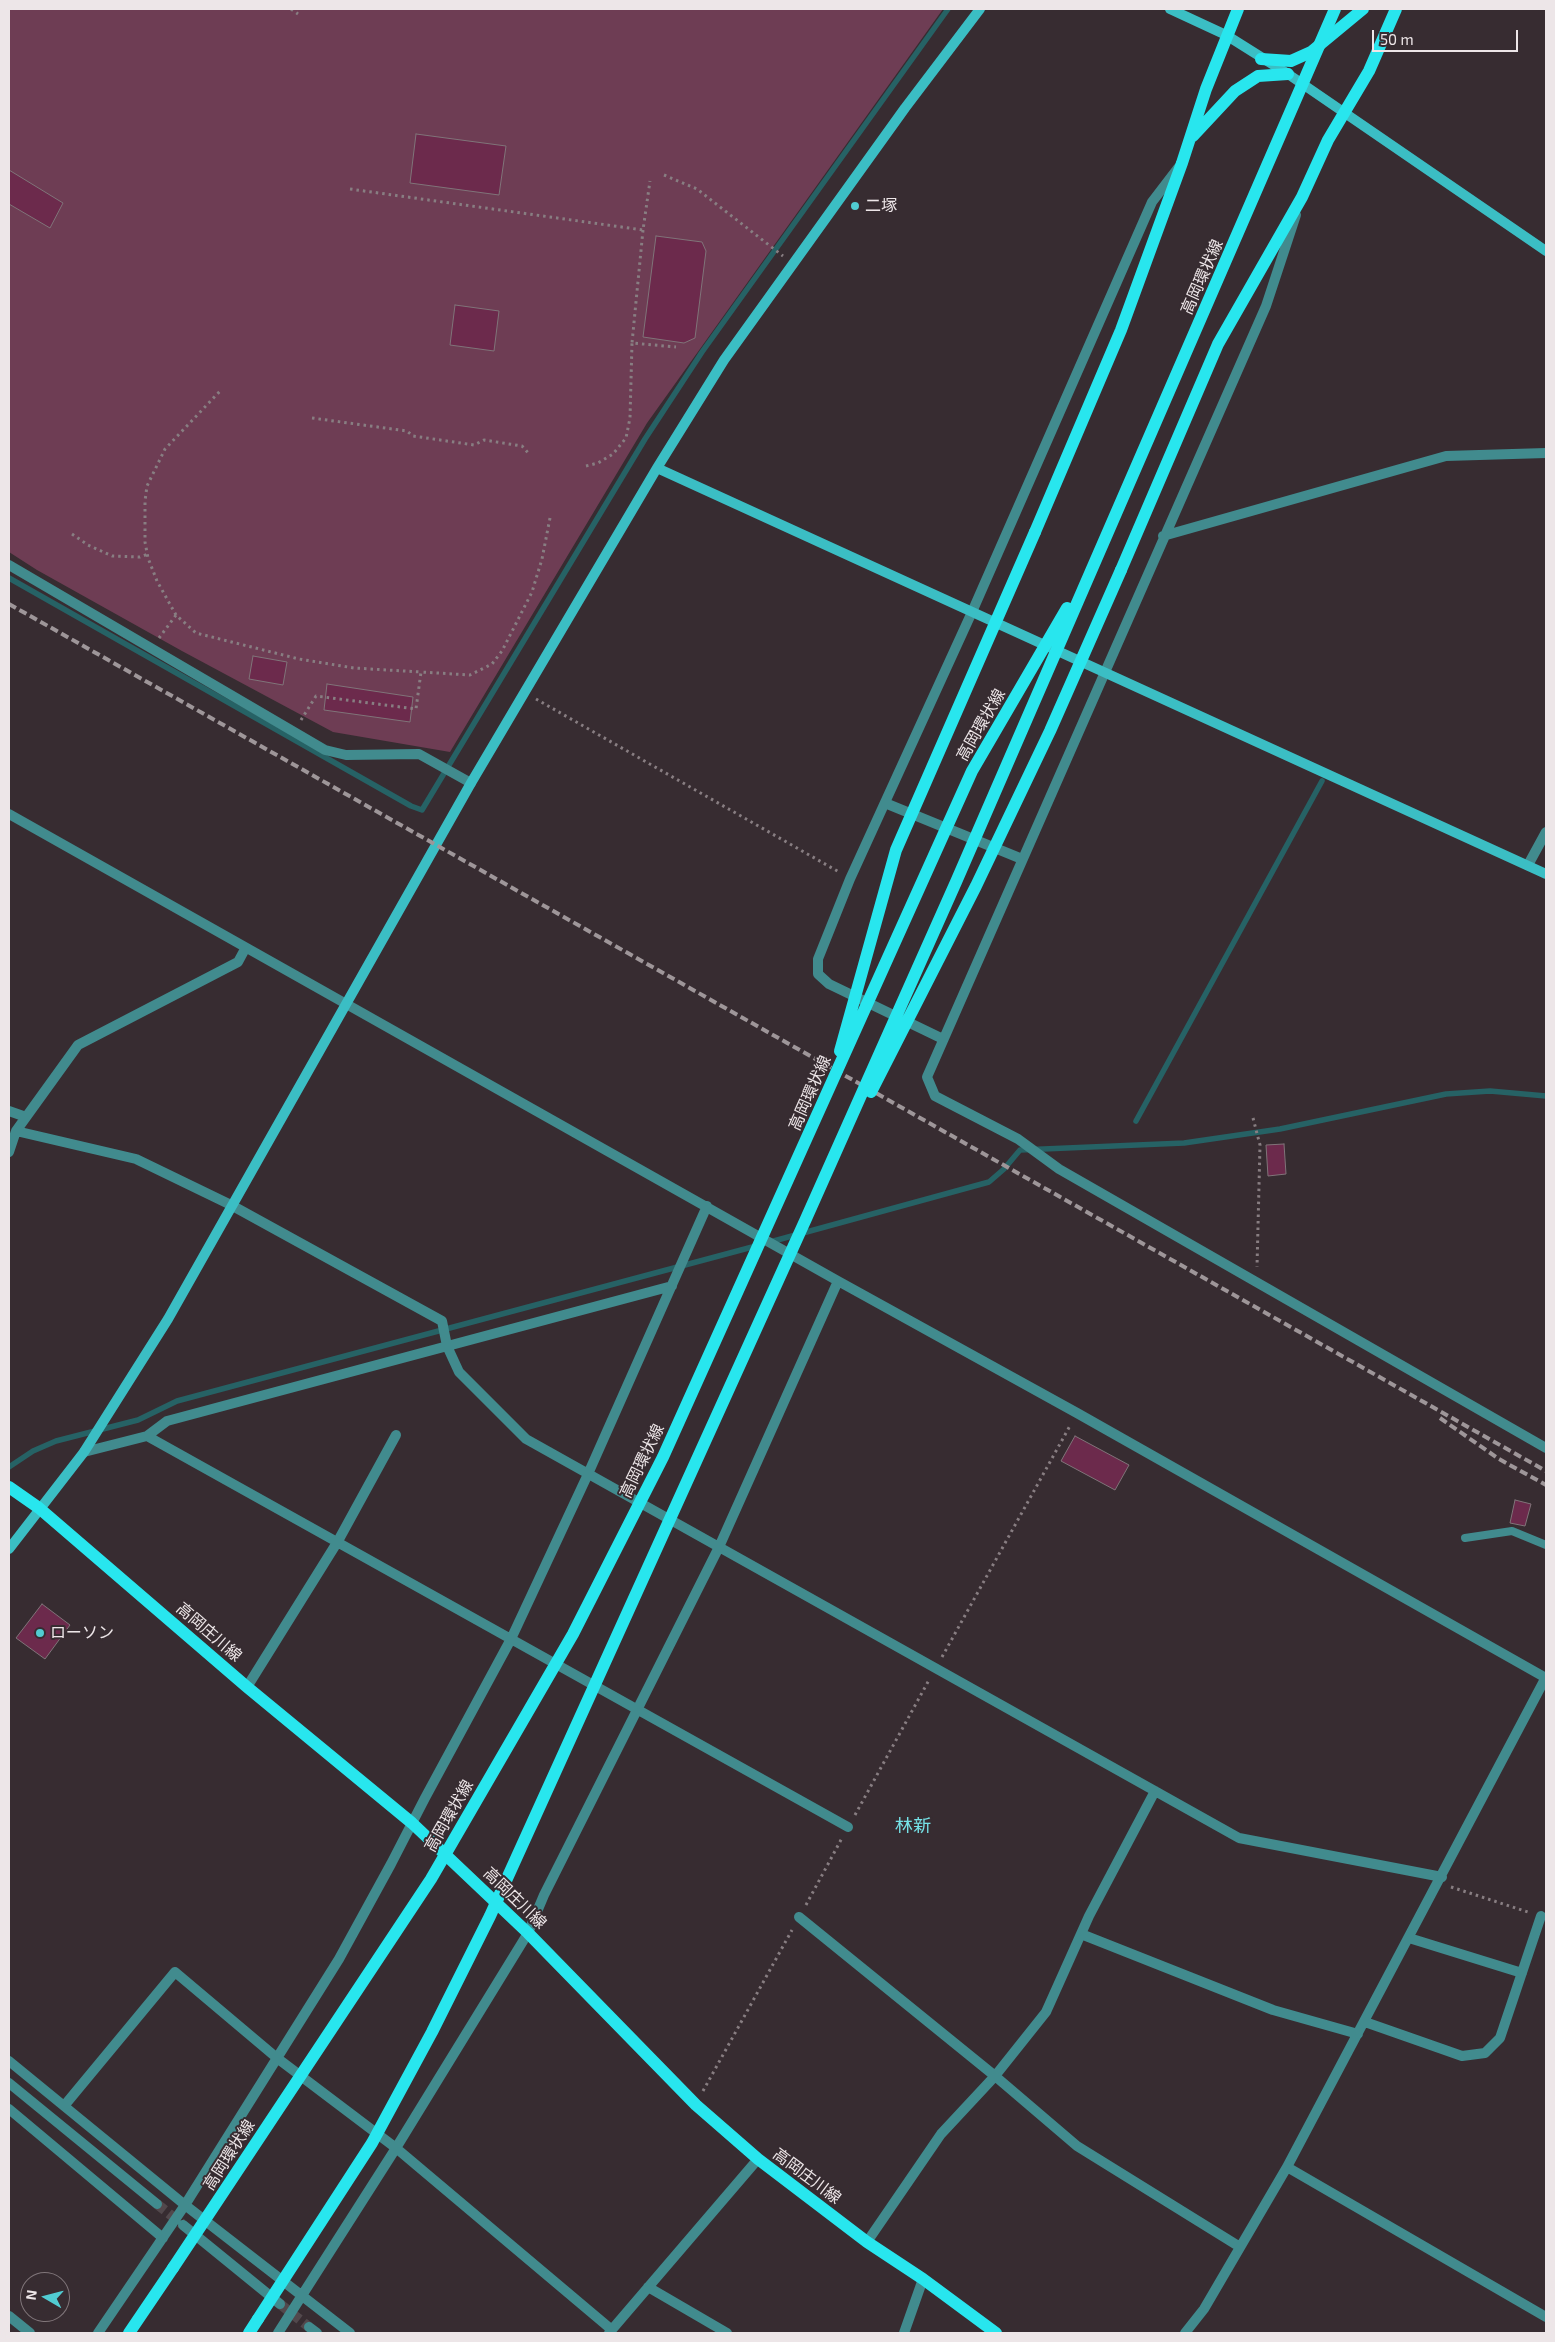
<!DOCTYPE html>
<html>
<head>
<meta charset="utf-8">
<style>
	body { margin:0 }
	#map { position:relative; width:1555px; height:2342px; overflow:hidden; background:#372c31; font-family:"Exo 2",sans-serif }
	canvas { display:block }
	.frame { position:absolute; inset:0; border:10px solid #ede6e8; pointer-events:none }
	.north { position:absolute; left:20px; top:2272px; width:50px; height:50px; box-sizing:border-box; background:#372c31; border:1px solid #80767a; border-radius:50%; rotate:278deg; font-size:14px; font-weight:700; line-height:20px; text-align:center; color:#ede6e8 }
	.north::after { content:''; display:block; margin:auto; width:18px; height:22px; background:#51ccd2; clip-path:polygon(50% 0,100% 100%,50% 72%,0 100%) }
	.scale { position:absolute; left:1372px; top:30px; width:146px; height:22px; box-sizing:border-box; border:2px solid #ede6e8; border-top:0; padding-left:6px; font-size:15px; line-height:18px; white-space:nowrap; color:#ede6e8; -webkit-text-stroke:4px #372c31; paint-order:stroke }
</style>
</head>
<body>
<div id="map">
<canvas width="1555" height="2342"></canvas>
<div class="frame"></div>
<div class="north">N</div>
<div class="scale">50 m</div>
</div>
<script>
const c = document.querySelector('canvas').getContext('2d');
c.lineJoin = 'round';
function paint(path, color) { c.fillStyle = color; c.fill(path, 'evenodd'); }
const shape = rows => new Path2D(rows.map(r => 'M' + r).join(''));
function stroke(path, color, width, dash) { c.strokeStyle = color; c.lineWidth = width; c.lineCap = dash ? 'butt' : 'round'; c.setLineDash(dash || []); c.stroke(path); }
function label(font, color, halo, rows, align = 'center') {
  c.font = font + ' "Exo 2","Noto Sans JP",sans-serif'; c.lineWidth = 4; c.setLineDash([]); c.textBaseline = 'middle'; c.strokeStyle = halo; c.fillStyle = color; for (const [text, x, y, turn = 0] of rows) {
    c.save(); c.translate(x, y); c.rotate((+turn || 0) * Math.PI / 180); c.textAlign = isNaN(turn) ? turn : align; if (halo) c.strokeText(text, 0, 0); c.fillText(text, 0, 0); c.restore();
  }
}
const green = shape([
	[9,9,943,9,647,423,450,752,333,732,182,651,37,570,9,552]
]);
const stream = shape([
	[9,578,411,806,422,810,645,439,702,352,948,9],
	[1136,1121,1322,781],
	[770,1242,989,1182,1004,1169,1020,1150,1184,1143,1280,1129,1446,1094,1490,1091,1546,1096],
	[9,1467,33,1451,56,1441,138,1420,177,1401,756,1246]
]);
const building = shape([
	[416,134,506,146,499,195,410,183,416,134],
	[9,170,63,203,50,228,9,204,9,170],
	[656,236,702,242,706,251,695,338,684,343,643,337,656,236],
	[455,305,499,311,494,351,450,345,455,305],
	[253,656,287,662,283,685,249,679,253,656],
	[327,684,413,697,410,722,324,710,327,684],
	[1284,1144,1286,1174,1268,1176,1266,1145,1284,1144],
	[1075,1436,1129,1465,1115,1490,1061,1461,1075,1436],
	[1515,1500,1531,1504,1525,1526,1510,1523,1515,1500],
	[42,1604,70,1625,45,1659,16,1638,42,1604]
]);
const streetTunnel = shape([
	[157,2204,182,2224],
	[280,2304,309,2327]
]);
const path = shape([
	[291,9,298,14],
	[664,175,697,189,783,256],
	[350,189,643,230,650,181],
	[643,230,632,343,676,347],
	[312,418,407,431,413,436,474,445,484,440,522,446,530,455],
	[586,466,598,463,613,454,626,438,630,418,632,343],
	[72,534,88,545,112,556,140,557,148,554],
	[176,615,157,581,148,558,145,542,145,501,147,486,165,449,222,389],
	[159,638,176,615,196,633,299,659,354,668,421,672],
	[536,699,839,872],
	[301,720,316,696,416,709,421,672,470,675,492,664,502,651,532,592,542,559,550,518],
	[1253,1118,1260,1145,1257,1267],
	[942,1657,1071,1424],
	[855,1815,929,1680],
	[1451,1887,1528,1912],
	[806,1905,842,1838],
	[703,2091,792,1930]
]);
const lane = shape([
	[1465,1538,1512,1531,1546,1545]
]);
const street = shape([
	[1296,215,1266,306,927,1077,935,1096,1018,1139,1059,1169,1546,1448],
	[1163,536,1446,456,1546,453],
	[9,565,325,750,346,755,419,754,471,783],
	[885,803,1022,859],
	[9,814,838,1281,1077,1413,1546,1678],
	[1528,865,1546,832],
	[943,1039,829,984,818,974,818,959,850,879,972,612,1152,202,1178,168],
	[9,1111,26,1117],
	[16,1131,136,1159,231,1205,442,1321,447,1346,459,1372,526,1439,1239,1838,1442,1877],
	[9,1152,16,1131,78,1045,238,962,245,949],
	[147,1436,167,1421,672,1286],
	[84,1452,147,1436,848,1827],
	[247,1687,338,1541,396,1435],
	[799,1917,995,2076,1077,2146,1240,2247],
	[1081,1934,1273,2010,1358,2034],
	[1409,1938,1522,1973],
	[1365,2022,1462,2056,1485,2053,1500,2038,1541,1916],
	[9,2061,185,2205,350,2333],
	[9,2083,157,2204],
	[64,2106,175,1972,277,2058,396,2148,612,2330],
	[9,2109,163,2238],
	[1287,2167,1546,2317],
	[183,2225,280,2304],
	[867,2242,941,2134,995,2076,1046,2012,1089,1916,1155,1791],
	[648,2287,727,2333],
	[9,2316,30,2333],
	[309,2327,317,2333],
	[98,2333,185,2205,339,1959,391,1864,425,1798,511,1639,588,1474,707,1206],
	[278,2333,396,2148,528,1933,544,1895,719,1547,838,1281],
	[609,2333,758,2159],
	[904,2333,923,2279],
	[1185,2333,1204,2309,1287,2167,1546,1677]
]);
const secondary = shape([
	[1170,9,1226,35,1288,74,1546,251],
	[657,468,1546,874],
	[9,1549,84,1452,168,1319,471,783,657,468,724,360,905,108,980,9]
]);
const primary = shape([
	[1261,59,1291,61,1311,52,1363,9],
	[1193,136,1235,91,1258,76,1288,74],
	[1035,532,1121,330,1182,163,1206,89,1238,9],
	[1121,570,1218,344,1302,197,1328,140,1369,71,1396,9],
	[9,1487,39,1508,247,1687,412,1823,528,1933,696,2105,758,2159,867,2242,923,2279,996,2333],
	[129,2333,173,2268],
	[249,2333,258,2319]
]);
const rail = shape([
	[9,604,1546,1471],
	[1440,1418,1499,1459,1546,1485]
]);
const primaryBridge = shape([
	[840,1051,896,850,1035,532],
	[871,1092,976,886,1050,731,1121,570],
	[173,2268,431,1879,573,1634,663,1457,972,771,1067,608],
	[258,2319,372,2143,432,2032,490,1916,805,1221,956,882,1335,9]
]);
const markers = [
	[855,206,5,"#51ccd2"],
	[40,1633,5,"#51ccd2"]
];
const poiNames = [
	["二塚",865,206],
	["ローソン",50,1633]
];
const streetNames = [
	["高岡環状線",1202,277,-66],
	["高岡環状線",981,725,-60],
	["高岡環状線",810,1093,-66],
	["高岡環状線",642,1461,-64],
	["高岡庄川線",209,1632,41],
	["高岡環状線",449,1816,-60],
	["高岡庄川線",515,1898,44],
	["高岡環状線",229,2155,-57],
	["高岡庄川線",807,2176,37]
];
const neighbourhoodNames = [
	["林新",913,1826]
];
paint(green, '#6e3d54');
stroke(stream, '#266265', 5.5);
paint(building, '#6c2a4c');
stroke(building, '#807479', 1);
stroke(streetTunnel, '#52484c', 10, [10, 5]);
stroke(path, '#887e82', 3, [2.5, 4]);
stroke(lane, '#418b8e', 8);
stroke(street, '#418b8e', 10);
stroke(secondary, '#3bbec4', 10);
stroke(primary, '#28e6ee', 12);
stroke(rail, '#9e9699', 4, [8, 4]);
stroke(primaryBridge, '#28e6ee', 12);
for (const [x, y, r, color] of markers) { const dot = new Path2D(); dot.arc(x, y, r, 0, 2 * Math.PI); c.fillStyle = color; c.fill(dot); stroke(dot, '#372c31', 2); }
label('16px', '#ede6e8', '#372c31', poiNames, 'left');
label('16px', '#ede6e8', '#372c31', streetNames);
label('18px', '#76e3e8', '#372c31', neighbourhoodNames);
</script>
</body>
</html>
